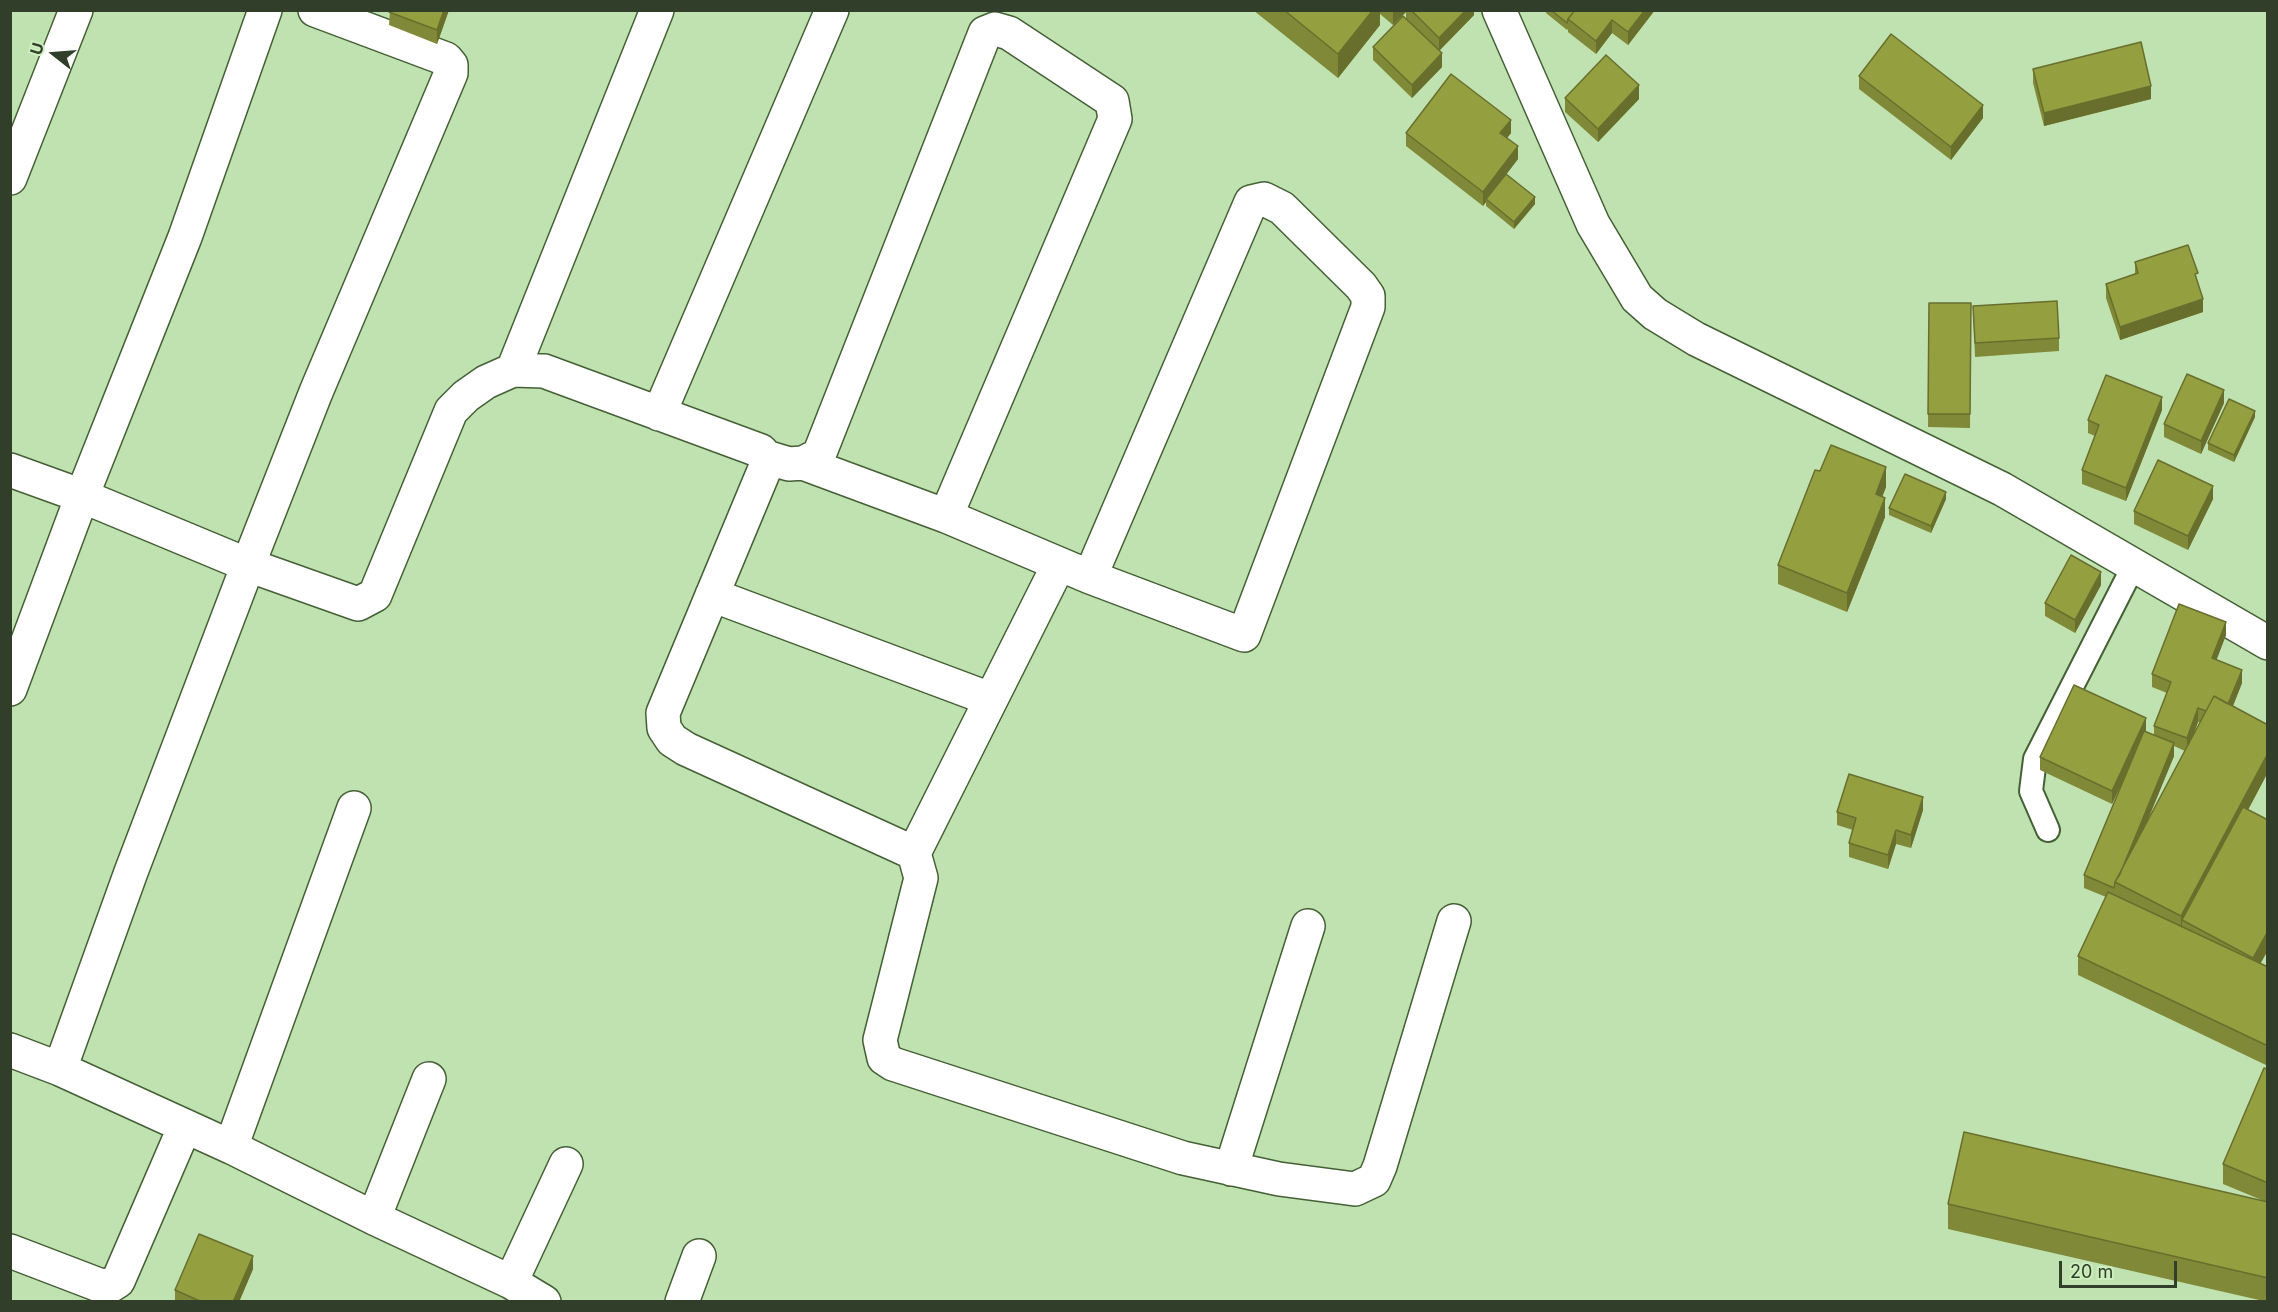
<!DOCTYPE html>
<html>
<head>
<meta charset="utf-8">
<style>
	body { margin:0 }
	#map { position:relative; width:2278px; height:1312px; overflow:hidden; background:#c0e1b0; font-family:Inter,sans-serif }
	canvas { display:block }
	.frame { position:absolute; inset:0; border:12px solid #303e2a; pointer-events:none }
	.north { position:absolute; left:24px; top:24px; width:60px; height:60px; -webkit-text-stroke:4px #cdeebd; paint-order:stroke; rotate:287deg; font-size:16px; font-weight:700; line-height:24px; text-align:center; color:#303e2a }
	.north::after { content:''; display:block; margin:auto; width:21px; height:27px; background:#303e2a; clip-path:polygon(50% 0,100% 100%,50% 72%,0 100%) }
	.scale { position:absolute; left:2059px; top:1261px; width:118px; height:27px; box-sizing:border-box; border:3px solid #303e2a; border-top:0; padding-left:8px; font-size:18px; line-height:21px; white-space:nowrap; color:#303e2a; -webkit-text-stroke:4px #cdeebd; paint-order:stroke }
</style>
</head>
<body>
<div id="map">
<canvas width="2278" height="1312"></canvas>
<div class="frame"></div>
<div class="north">U</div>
<div class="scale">20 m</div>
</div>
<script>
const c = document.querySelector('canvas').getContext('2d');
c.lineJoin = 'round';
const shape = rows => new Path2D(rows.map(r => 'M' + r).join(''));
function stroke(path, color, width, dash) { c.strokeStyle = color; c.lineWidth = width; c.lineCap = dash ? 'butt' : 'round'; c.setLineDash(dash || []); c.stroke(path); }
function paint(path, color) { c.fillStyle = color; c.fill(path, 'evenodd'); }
const lane = shape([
	[2048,830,2031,791,2035,759,2134,565]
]);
const street = shape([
	[1499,10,1593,224,1637,298,1655,314,1696,339,2002,489,2268,643],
	[10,178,76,10],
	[513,370,657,10],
	[659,414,832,10],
	[766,457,789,464,803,463,819,455,985,33,995,29,1009,33,1112,101,1115,119,946,516,803,463],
	[10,470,82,496,248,565,358,604,375,595,451,411,466,396,486,382,513,370,544,371,761,451,766,457,766,466,663,713,664,728,672,740,686,749,914,853,921,878,880,1040,884,1058,893,1064,1183,1158,1279,1179,1355,1189,1374,1180,1380,1166,1454,921],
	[946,516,1090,577,1251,202,1264,199,1282,208,1361,286,1368,296,1368,307,1244,635,1090,577],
	[712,595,990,699],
	[10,689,82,496,185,237,265,10],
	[914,853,1059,564],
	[10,1050,60,1069,231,1147,354,808],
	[60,1069,131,872,248,565,316,392,451,73,451,65,446,59,315,10],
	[231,1147,374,1218,511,1282,544,1302],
	[1231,1169,1308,926],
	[374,1218,429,1079],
	[10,1251,99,1285,110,1286,118,1281,185,1126],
	[511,1282,566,1164],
	[682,1302,699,1256]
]);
const wall = shape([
	[390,10,449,10,437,44,389,25],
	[1253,10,1474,10,1474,15,1439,51,1442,67,1412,98,1373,60,1373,47,1406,18,1406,12,1393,25,1380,14,1380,25,1338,78],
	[1546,10,1655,10,1628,45,1612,33,1596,54,1568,32,1568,29,1567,30,1546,13],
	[2033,69,2151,99,2044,126,2033,83],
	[1859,76,1983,118,1951,160,1859,89],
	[1565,98,1639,99,1598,142,1565,112],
	[1406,133,1511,133,1507,138,1518,159,1506,174,1535,204,1514,229,1486,206,1486,202,1483,206,1406,146],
	[2135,262,2198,283,2203,312,2120,340,2106,298,2106,284,2135,274],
	[1929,303,1971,303,1970,428,1928,427],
	[1973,306,2059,338,2059,351,1975,357],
	[2224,403,2201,454,2164,437,2164,424],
	[2162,410,2126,501,2082,484,2082,470,2095,436,2088,433,2088,420],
	[2255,417,2234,462,2208,450,2208,443],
	[1820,471,1886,487,1882,497,1885,517,1847,612,1778,584,1778,565],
	[1946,499,1931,533,1889,515,1889,508],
	[2213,499,2188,550,2134,524,2134,511],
	[2101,585,2075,633,2045,616,2045,603],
	[2226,635,2216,660,2242,683,2233,706,2268,725,2268,772,2248,810,2268,820,2268,950,2260,964,2268,967,2268,1066,2078,975,2078,956,2106,897,2084,888,2084,875,2121,785,2112,804,2040,770,2040,757,2146,732,2154,735,2154,726,2167,693,2152,687,2152,674],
	[2198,722,2200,722,2193,735],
	[2174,746,2185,751,2144,829,2174,756],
	[1923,810,1911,848,1896,844,1888,869,1849,857,1849,843,1853,830,1837,825,1837,812],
	[2268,1069,2268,1302,1948,1229,1948,1204,2264,1201,2223,1184,2223,1164],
	[253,1269,239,1302,175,1302,175,1290]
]);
const shadedWall = shape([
	[444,10,449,10,437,44,437,30],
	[1373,10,1380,10,1380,25,1338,78,1338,54],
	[1394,10,1406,10,1406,12,1393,25,1393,12],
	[1466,10,1474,10,1474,15,1439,51,1439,38],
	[1645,10,1655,10,1628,45,1628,32],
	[1612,20,1612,33,1596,54,1596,41],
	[1442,53,1442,67,1412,98,1412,85],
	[1639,85,1639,99,1598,142,1598,129],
	[2151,86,2151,99,2044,126,2044,113],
	[1983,105,1983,118,1951,160,1951,147],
	[1511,120,1511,133,1500,147,1500,133],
	[1518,146,1518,159,1487,200,1486,199,1486,202,1483,206,1483,192],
	[1535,197,1535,204,1514,229,1514,222],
	[2203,299,2203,312,2120,340,2120,327],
	[2224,390,2224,403,2201,454,2201,441],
	[2162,397,2162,410,2126,501,2126,488],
	[2255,411,2255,417,2234,462,2234,455],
	[1886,467,1886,487,1876,513,1876,494],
	[2213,486,2213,499,2188,550,2188,536],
	[1946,492,1946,499,1931,533,1931,526],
	[1885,498,1885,517,1847,612,1847,593],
	[2101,572,2101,585,2075,633,2075,620],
	[2226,622,2226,635,2212,672,2212,658],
	[2242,670,2242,683,2228,718,2228,705],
	[2198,708,2198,722,2187,752,2187,738],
	[2146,718,2146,732,2112,804,2112,791],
	[2174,743,2174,756,2121,885,2116,883],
	[2268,753,2268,772,2188,923,2182,920,2182,933,2181,936,2181,916],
	[1923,797,1923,810,1911,848,1911,835],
	[1896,830,1896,844,1888,869,1888,855],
	[2268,931,2268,950,2253,977,2253,958],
	[253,1256,253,1269,239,1302,233,1302]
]);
const building = shape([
	[390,10,444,10,437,30,389,12,390,10],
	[1284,10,1373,10,1338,54,1284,10],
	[1411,10,1466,10,1439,38,1411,10],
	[1551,10,1575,10,1568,19,1567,23,1551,10],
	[1575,10,1645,10,1628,32,1612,20,1596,41,1568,19,1575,10],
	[1403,16,1442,53,1412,85,1373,47,1403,16],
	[1891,34,1983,105,1951,147,1859,76,1891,34],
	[2141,42,2151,86,2044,113,2033,69,2141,42],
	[1606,55,1639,85,1598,129,1565,98,1606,55],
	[1451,74,1511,120,1500,133,1518,146,1483,192,1406,133,1451,74],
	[1506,174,1535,197,1514,222,1486,199,1506,174],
	[2188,245,2198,273,2195,274,2203,299,2120,327,2106,284,2138,273,2135,262,2188,245],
	[2057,301,2059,338,1975,343,1973,306,2057,301],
	[1929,303,1971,303,1970,414,1928,414,1929,303],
	[2187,374,2224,390,2201,441,2164,424,2187,374],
	[2106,375,2162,397,2126,488,2082,470,2099,425,2088,420,2106,375],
	[2229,399,2255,411,2234,455,2208,443,2229,399],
	[1831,445,1886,467,1876,494,1885,498,1847,593,1778,565,1815,470,1820,471,1831,445],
	[2158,460,2213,486,2188,536,2134,511,2158,460],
	[1905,474,1946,492,1931,526,1889,508,1905,474],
	[2071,555,2101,572,2075,620,2045,603,2071,555],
	[2179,604,2226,622,2212,658,2242,670,2228,704,2214,696,2206,711,2198,708,2187,738,2154,726,2171,682,2152,674,2179,604],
	[2074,685,2146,718,2112,791,2040,757,2074,685],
	[2214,696,2268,725,2268,753,2181,916,2115,882,2214,696],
	[2144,731,2174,743,2120,874,2115,882,2114,888,2084,875,2144,731],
	[1849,774,1923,797,1911,835,1896,830,1888,855,1849,843,1856,818,1837,812,1849,774],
	[2243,807,2268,820,2268,931,2253,958,2182,920,2243,807],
	[2108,892,2268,967,2268,1046,2078,956,2108,892],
	[2264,1068,2268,1069,2268,1183,2223,1164,2264,1068],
	[1964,1132,2268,1202,2268,1278,1948,1204,1964,1132],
	[199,1234,253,1256,233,1302,202,1302,175,1290,199,1234]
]);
stroke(lane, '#446035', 26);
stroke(street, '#446035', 36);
stroke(lane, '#fff', 22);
stroke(street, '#fff', 33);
paint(wall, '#7f8937');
paint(shadedWall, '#686f2d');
paint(building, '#949f40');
stroke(building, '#686f2d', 1.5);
</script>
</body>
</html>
